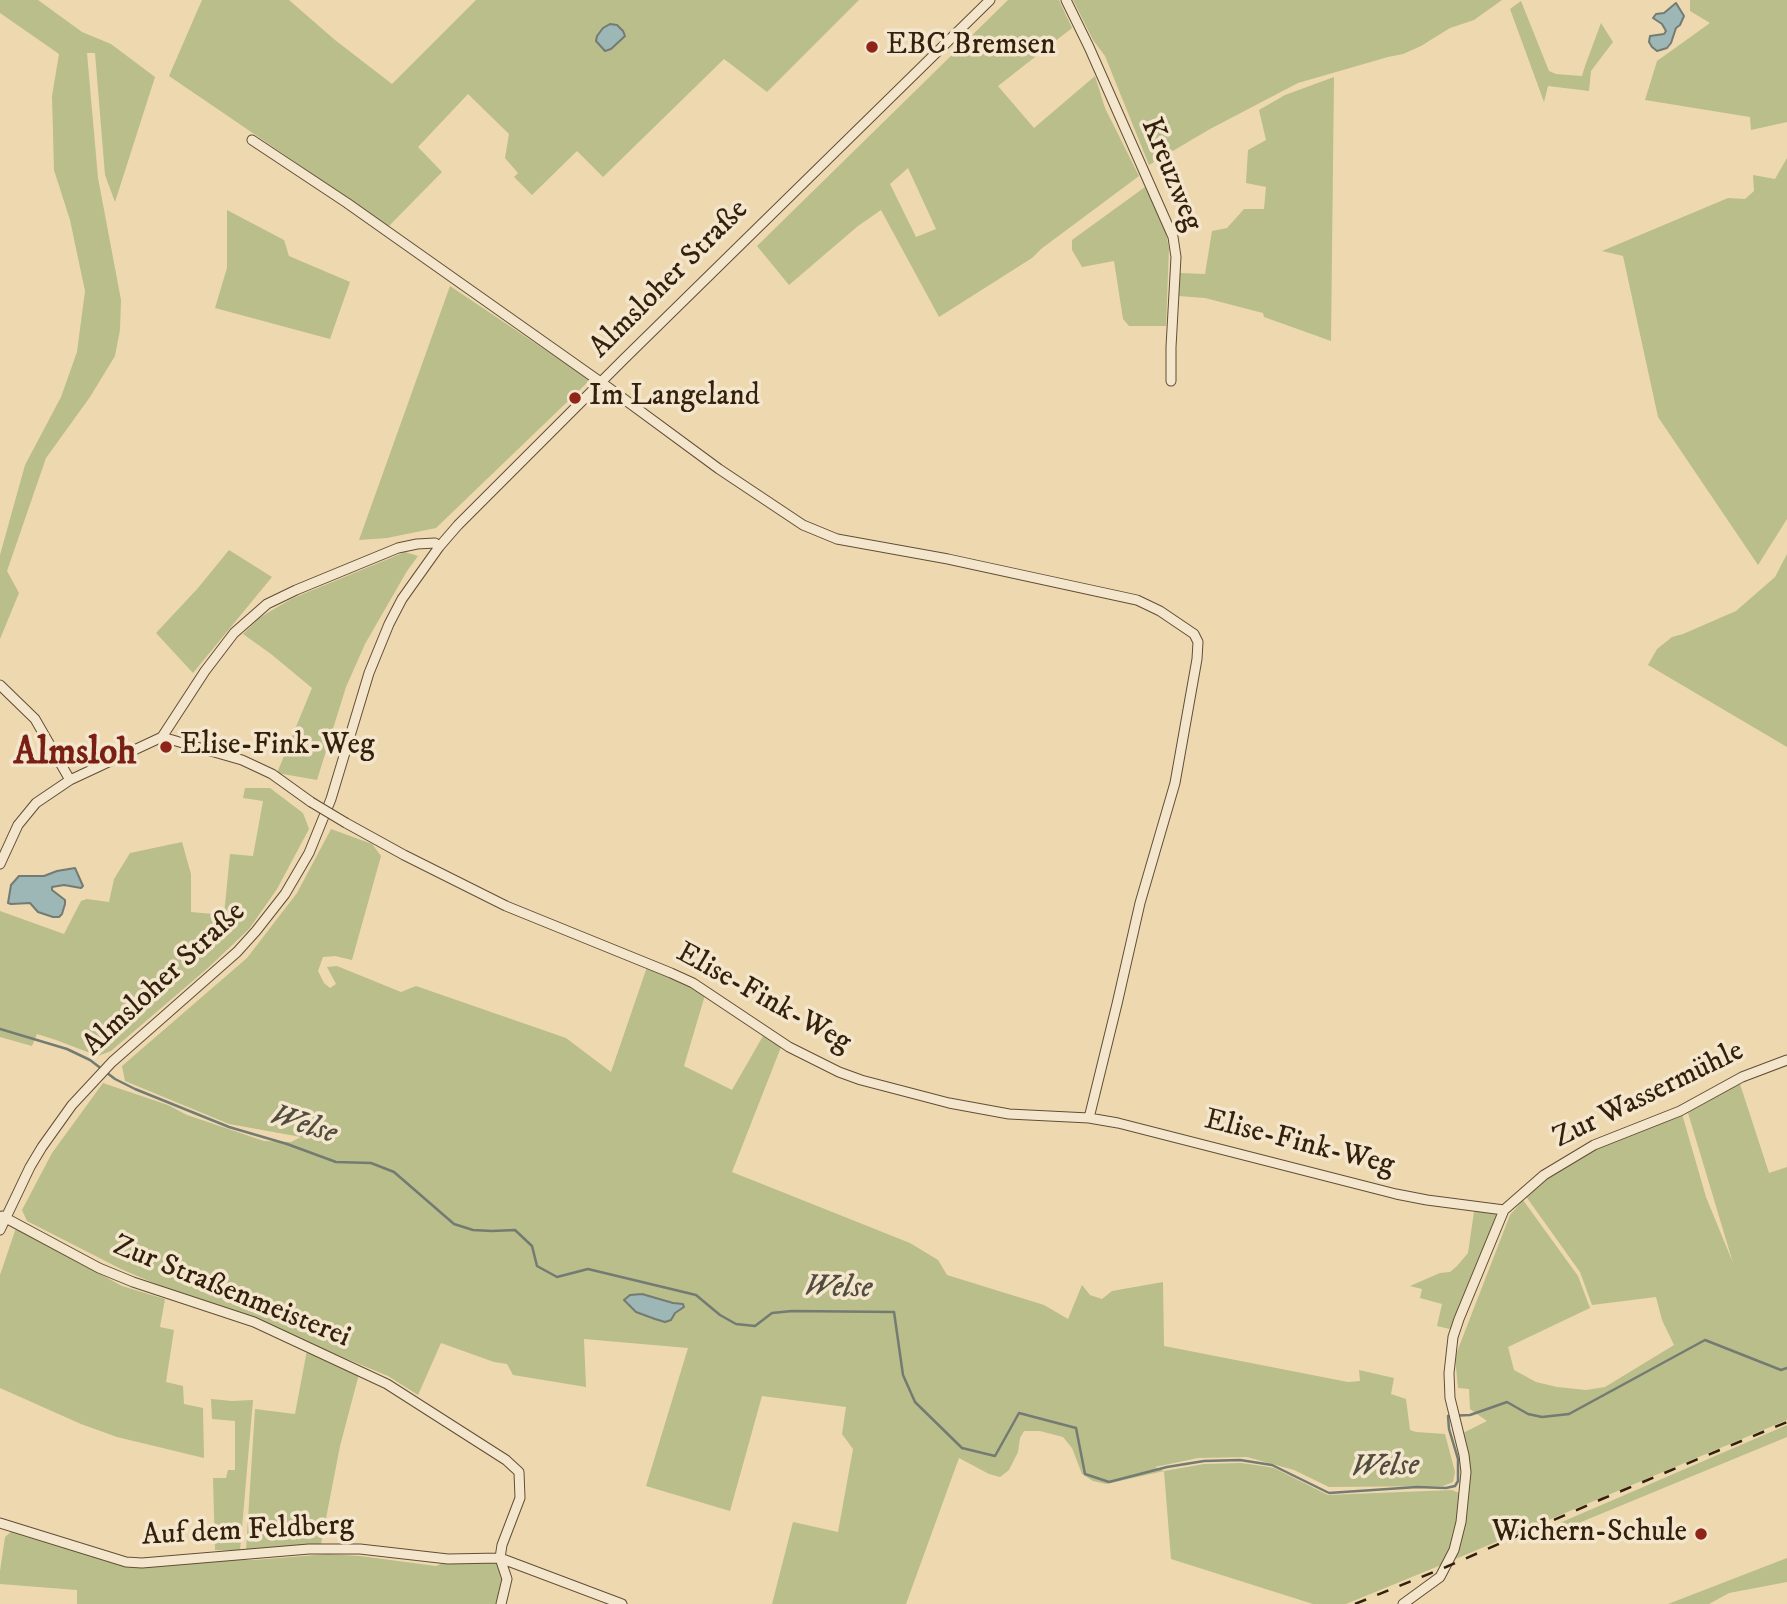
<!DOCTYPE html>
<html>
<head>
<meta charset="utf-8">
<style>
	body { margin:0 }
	canvas { display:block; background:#edd8b0 }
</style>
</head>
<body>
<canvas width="1787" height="1604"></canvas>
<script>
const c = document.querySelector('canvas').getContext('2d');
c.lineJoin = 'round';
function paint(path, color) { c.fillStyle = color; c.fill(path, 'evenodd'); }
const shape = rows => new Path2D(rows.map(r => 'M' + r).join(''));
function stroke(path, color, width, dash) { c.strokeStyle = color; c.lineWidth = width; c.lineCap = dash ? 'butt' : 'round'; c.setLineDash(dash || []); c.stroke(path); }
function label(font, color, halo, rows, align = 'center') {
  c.font = font + ' "IM FELL DW Pica",serif'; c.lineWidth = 7; c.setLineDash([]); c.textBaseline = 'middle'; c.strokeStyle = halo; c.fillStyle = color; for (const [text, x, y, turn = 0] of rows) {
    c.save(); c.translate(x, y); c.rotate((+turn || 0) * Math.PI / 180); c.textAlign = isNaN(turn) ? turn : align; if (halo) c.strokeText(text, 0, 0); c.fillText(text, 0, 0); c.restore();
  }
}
const green = shape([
	[0,0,38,0,82,32,111,44,155,77,115,202,105,175,95,53,87,53,98,178,121,300,120,330,115,356,90,397,46,458,7,571,19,593,0,639,0,555,25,465,61,397,77,352,85,291,70,220,54,170,52,96,59,54,0,13],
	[202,0,289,0,335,40,392,84,476,0,859,0,767,92,724,59,603,177,577,151,532,195,514,177,518,173,505,158,509,134,468,94,418,147,442,172,387,228,307,170,169,76],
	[1008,0,1059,0,1072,28,998,86,1034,128,1095,76,1105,108,1139,176,1041,249,1032,258,939,317,881,210,858,226,789,285,757,246],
	[908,168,936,229,916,237,890,184],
	[1073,0,1502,0,1474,20,1450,28,1421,46,1403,54,1388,57,1298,83,1210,129,1149,165,1105,56,1093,40],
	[1690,0,1787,0,1787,122,1751,130,1750,117,1645,100,1657,61,1710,23,1690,11],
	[1521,1,1549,71,1556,74,1582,76,1585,66,1601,23,1613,42,1591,71,1589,91,1548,86,1544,102,1510,9],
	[1334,77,1331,341,1264,317,1263,313,1205,298,1178,296,1180,273,1205,274,1212,231,1227,228,1244,209,1264,209,1266,187,1246,183,1248,150,1266,140,1259,110,1285,95],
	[1787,158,1787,519,1758,565,1658,417,1623,256,1602,251,1728,198,1745,199,1754,191,1753,175,1775,179],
	[1145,187,1165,230,1169,248,1166,326,1129,326,1123,319,1114,261,1082,267,1072,250,1072,240],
	[227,210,284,240,289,256,350,282,330,339,215,308,227,268],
	[450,286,590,380,436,528,387,538,359,540],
	[229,550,272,577,193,673,156,633,198,588],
	[405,552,418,556,407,571,365,644,346,687,317,780,277,773,312,688,271,654,243,634,259,618,291,599],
	[1787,554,1787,747,1648,665,1657,649,1672,637,1683,634,1736,611,1775,577],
	[245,788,270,788,303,813,309,829,277,889,249,929,209,967,111,1051,98,1056,56,1040,37,1034,32,1046,0,1037,0,911,64,934,81,901,87,899,109,902,114,879,130,853,182,842,191,874,191,912,224,915,230,854,253,856,263,801,243,798],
	[331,829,372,844,381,856,352,960,335,956,323,957,318,971,324,983,330,988,336,984,327,967,337,966,401,992,416,986,566,1038,611,1072,647,967,699,989,705,995,684,1066,732,1090,763,1036,781,1047,732,1172,910,1243,938,1260,947,1275,1044,1305,1068,1319,1082,1285,1090,1295,1102,1299,1112,1291,1163,1282,1164,1346,1348,1382,1360,1381,1359,1370,1394,1378,1391,1394,1406,1399,1410,1430,1416,1432,1445,1434,1455,1472,1453,1482,1443,1486,1329,1487,1294,1470,1247,1457,1198,1458,1155,1467,1164,1471,1204,1464,1241,1463,1263,1466,1274,1468,1328,1495,1452,1490,1459,1493,1460,1503,1452,1548,1446,1563,1346,1604,1313,1604,1171,1559,1164,1471,1106,1484,1093,1481,1082,1474,1072,1448,1063,1437,1040,1431,1024,1431,1020,1438,1018,1452,1009,1470,1000,1477,989,1474,959,1458,906,1604,772,1604,793,1522,838,1532,853,1449,842,1434,846,1407,762,1396,730,1511,646,1486,688,1348,584,1339,586,1387,513,1375,507,1364,494,1362,441,1343,418,1395,388,1376,236,1313,193,1300,121,1269,27,1221,22,1210,52,1153,103,1083,168,1105,187,1115,264,1141,291,1142,301,1137,229,1124,125,1081,122,1066,247,958,297,893],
	[642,1294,673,1303,683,1304,665,1322,655,1319,636,1312],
	[1740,1084,1769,1173,1787,1167,1787,1420,1453,1560,1456,1553,1458,1552,1470,1477,1469,1457,1463,1433,1487,1421,1470,1409,1469,1389,1458,1388,1455,1357,1510,1215,1523,1200,1578,1276,1590,1308,1508,1347,1514,1370,1536,1382,1557,1387,1586,1390,1605,1387,1674,1345,1662,1320,1656,1297,1592,1305,1580,1272,1525,1195,1545,1178,1599,1146,1682,1114,1706,1197,1733,1263,1688,1113],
	[1498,1211,1454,1330,1437,1326,1442,1304,1420,1298,1422,1289,1410,1286,1440,1273,1450,1272,1457,1266,1468,1253,1474,1212],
	[16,1228,122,1286,165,1299,160,1327,174,1330,166,1382,183,1386,184,1404,203,1408,204,1458,117,1437,81,1424,0,1388,0,1275],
	[307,1350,359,1374,340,1446,321,1544,246,1550,255,1409,295,1414],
	[211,1399,232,1401,253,1400,240,1551,215,1550,213,1478,226,1478,228,1470,235,1470,235,1421,212,1419],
	[1787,1425,1787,1437,1557,1532,1555,1525],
	[12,1531,134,1567,147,1567,216,1560,254,1560,328,1554,360,1556,436,1566,448,1561,496,1561,504,1582,498,1604,77,1604,77,1590,0,1584,0,1571,5,1537],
	[1787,1558,1787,1582,1729,1593,1709,1604,1668,1604]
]);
const water = shape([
	[1676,3,1684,16,1680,25,1676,28,1671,43,1667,48,1657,51,1652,47,1649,42,1650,36,1664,34,1666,31,1662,24,1653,18,1656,14,1664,13,1676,3],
	[610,24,617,25,623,31,625,36,611,49,605,51,596,41,597,36,603,28,610,24],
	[75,868,83,886,81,888,64,885,52,887,52,890,65,900,65,904,62,914,59,917,53,917,38,912,30,903,11,904,8,903,11,885,19,876,44,876,57,871,75,868],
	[642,1294,673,1303,683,1304,684,1307,675,1313,671,1320,665,1322,655,1319,636,1312,624,1300,630,1295,642,1294]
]);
const stream = shape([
	[0,1029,67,1049,90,1060,115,1079,135,1089,229,1127,287,1144,336,1162,371,1163,394,1172,454,1224,473,1230,492,1231,515,1230,532,1246,537,1266,557,1277,588,1269,696,1295,720,1315,736,1324,755,1326,772,1313,792,1311,894,1312,903,1375,915,1402,962,1448,995,1456,1019,1413,1076,1428,1085,1474,1109,1482,1167,1467,1204,1461,1240,1460,1272,1465,1329,1493,1417,1487,1446,1488,1455,1486,1458,1481,1458,1459,1449,1429,1448,1416,1470,1415,1507,1402,1528,1414,1542,1417,1569,1414,1705,1340,1781,1370,1787,1368]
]);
const minor = shape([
	[1066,0,1089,47,1173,237,1176,257,1171,347,1171,381],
	[252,140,347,203,609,388,719,469,803,525,837,539,948,559,1137,600,1160,611,1194,634,1198,642,1197,659,1175,783,1140,903,1117,1004,1089,1118],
	[0,685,35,719,70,780],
	[162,737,242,760,272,774,311,802],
	[346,823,404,855,506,906,671,973,693,983,789,1047,839,1072,861,1080,949,1103,1009,1114,1089,1118,1118,1123,1396,1194,1427,1200,1504,1210],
	[0,864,18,825,36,803,70,780,162,737,205,671,234,633,267,604,296,590,398,548,417,544,435,543,439,547],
	[2,1216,99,1268,133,1282,254,1322,387,1384,506,1460,519,1472,520,1498,502,1545,500,1558,507,1579,501,1604],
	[0,1230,30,1167,42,1147,72,1105,112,1062,237,952,256,931,285,894,309,853,331,799,369,673,389,624,402,599,439,547,458,525,624,359,990,0],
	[0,1523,126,1562,142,1563,309,1549,360,1549,448,1559,500,1558,622,1604],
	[1403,1604,1440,1577,1454,1550,1461,1522,1466,1472,1464,1455,1450,1398,1449,1373,1453,1337,1459,1319,1504,1210,1544,1175,1594,1145,1680,1111,1742,1077,1787,1060]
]);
const rail = shape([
	[1355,1604,1446,1567,1602,1499,1787,1422]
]);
const minorBridge = shape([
	[311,802,346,823]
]);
const markers = [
	[872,47,7,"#8f2418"],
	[575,398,7,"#8f2418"],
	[166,747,7,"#8f2418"],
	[1701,1534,7,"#8f2418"]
];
const poiNames = [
	["EBC Bremsen",886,47],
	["Im Langeland",589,398],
	["Elise-Fink-Weg",180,747],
	["Wichern-Schule",1687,1534,"right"]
];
const streetNames = [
	["Kreuzweg",1170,175,68],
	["Almsloher Straße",670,280,-45],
	["Almsloher Straße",165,980,-43],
	["Elise-Fink-Weg",763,999,29],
	["Zur Wassermühle",1649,1096,-26],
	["Elise-Fink-Weg",1299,1144,14],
	["Zur Straßenmeisterei",231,1293,22],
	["Auf dem Feldberg",248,1532,-3]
];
const waterNames = [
	["Welse",303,1126,17],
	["Welse",838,1289,1],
	["Welse",1385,1468,-2]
];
const districtNames = [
	["Almsloh",75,755]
];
paint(green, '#babe8a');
paint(water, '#9db7b6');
stroke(water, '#737b72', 2);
stroke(stream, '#737b72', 2.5);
stroke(minor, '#624e36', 11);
stroke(minor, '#f3e6cc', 9);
stroke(rail, '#33200d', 2.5, [12, 12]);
stroke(minorBridge, '#624e36', 11, []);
stroke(minorBridge, '#f3e6cc', 9);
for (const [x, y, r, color] of markers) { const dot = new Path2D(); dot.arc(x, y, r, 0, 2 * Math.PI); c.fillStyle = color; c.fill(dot); stroke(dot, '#f3e6cc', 2.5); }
label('30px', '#33200d', '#f3e6cc', poiNames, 'left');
label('30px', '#33200d', '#f3e6cc', streetNames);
label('italic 32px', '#534d40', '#f3e6cc', waterNames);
label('bold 37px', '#7a1f14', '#f3e6cc', districtNames);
</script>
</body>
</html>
